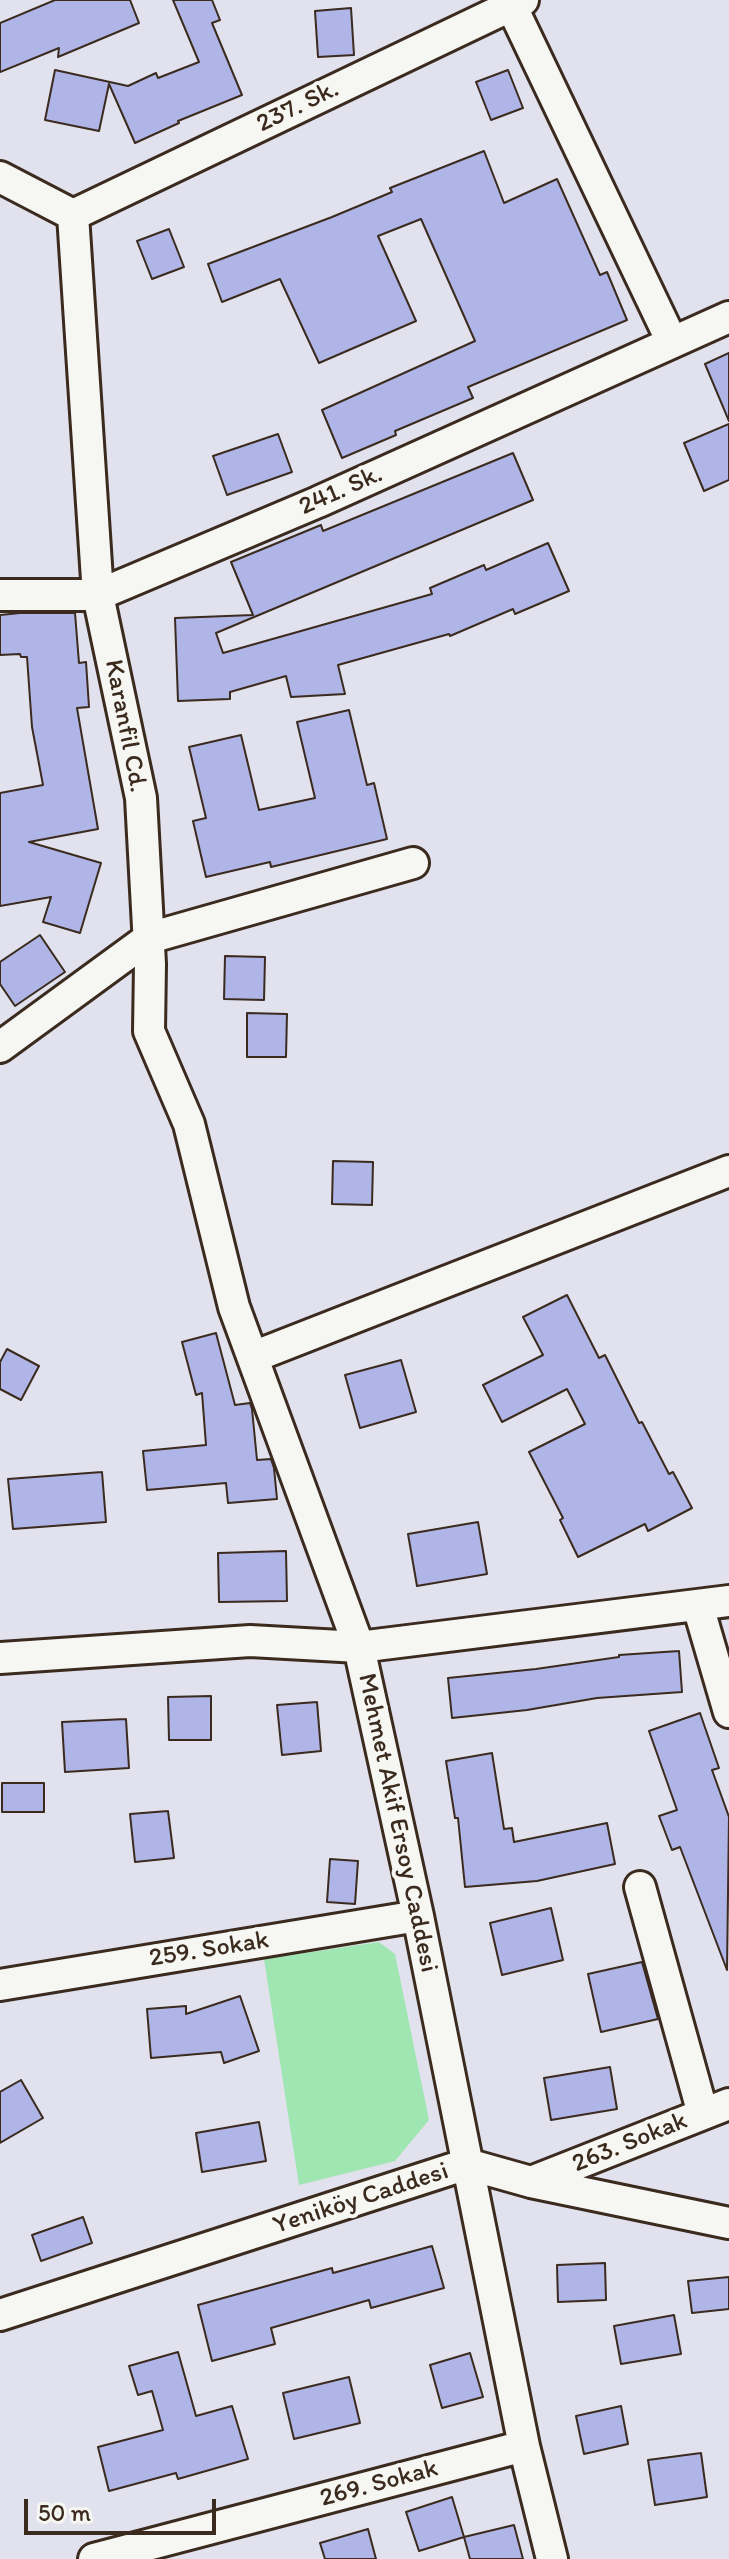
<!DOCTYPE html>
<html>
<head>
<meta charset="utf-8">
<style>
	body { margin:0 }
	#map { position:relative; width:729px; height:2559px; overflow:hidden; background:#e1e2ee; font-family:Itim,sans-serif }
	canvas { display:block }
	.scale { position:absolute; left:24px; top:2499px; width:192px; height:36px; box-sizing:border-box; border:4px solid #3b2a1e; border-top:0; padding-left:10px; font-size:24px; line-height:28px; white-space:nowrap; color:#3b2a1e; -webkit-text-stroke:6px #f6f6f2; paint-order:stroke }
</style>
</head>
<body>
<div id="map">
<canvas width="729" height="2559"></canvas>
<div class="scale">50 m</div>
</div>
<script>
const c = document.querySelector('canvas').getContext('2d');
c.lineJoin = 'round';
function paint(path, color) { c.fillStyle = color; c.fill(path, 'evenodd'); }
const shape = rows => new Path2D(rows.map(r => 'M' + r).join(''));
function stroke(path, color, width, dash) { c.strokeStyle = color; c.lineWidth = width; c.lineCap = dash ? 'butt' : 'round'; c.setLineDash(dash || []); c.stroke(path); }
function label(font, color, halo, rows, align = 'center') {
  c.font = font + ' Itim,sans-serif'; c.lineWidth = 8; c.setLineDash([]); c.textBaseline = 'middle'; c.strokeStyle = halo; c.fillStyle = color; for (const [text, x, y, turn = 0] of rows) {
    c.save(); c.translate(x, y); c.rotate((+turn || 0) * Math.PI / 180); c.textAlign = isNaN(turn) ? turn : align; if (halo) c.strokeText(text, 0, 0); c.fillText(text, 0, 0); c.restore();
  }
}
const green = shape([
	[379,1942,395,1954,429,2120,395,2161,299,2185,264,1959]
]);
const building = shape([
	[55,0,130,0,139,23,58,57,59,48,0,72,0,23,55,0],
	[173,0,212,0,220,20,212,23,242,95,178,121,179,123,135,143,109,84,99,131,45,120,55,70,128,86,156,73,158,78,199,62,173,0],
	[351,8,354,55,318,57,315,11,351,8],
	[508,70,523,108,491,120,476,82,508,70],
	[484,151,504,203,557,179,600,275,607,272,627,320,468,387,473,398,395,431,396,435,342,458,322,410,475,341,421,219,378,236,416,321,319,363,280,279,222,302,208,264,332,217,392,192,390,188,484,151],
	[169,229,184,267,152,279,137,241,169,229],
	[729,353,729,421,705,364,729,353],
	[729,424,729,480,704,491,684,443,729,424],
	[278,434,292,472,227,495,213,456,278,434],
	[513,453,533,500,216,633,223,653,432,594,430,588,484,565,486,570,548,543,569,591,515,614,513,609,450,636,449,634,338,665,345,694,291,697,286,676,230,692,230,699,178,701,175,618,253,615,231,562,321,525,323,531,513,453],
	[20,613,75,613,79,663,86,662,89,707,77,708,98,829,29,842,101,863,80,933,43,922,51,897,0,906,0,793,43,785,32,727,27,657,21,657,20,654,0,655,0,615,20,613],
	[349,710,367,785,374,783,387,839,271,867,270,862,206,877,193,821,206,818,189,747,241,735,259,810,315,798,297,722,349,710],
	[40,935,65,972,15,1006,0,984,0,962,40,935],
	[225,956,265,957,264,1000,224,999,225,956],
	[247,1013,287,1014,286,1057,247,1057,247,1013],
	[333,1161,373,1162,372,1205,332,1204,333,1161],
	[567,1295,599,1358,605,1355,639,1423,642,1422,669,1474,673,1472,692,1508,648,1531,645,1524,578,1557,560,1520,563,1518,529,1452,585,1424,567,1389,502,1422,483,1385,543,1355,523,1317,567,1295],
	[216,1333,235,1405,250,1403,252,1409,257,1460,271,1459,274,1468,277,1499,228,1503,226,1483,147,1490,143,1451,206,1445,202,1393,196,1395,182,1342,216,1333],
	[7,1349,39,1366,21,1400,0,1389,0,1362,7,1349],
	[401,1360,416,1412,360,1428,345,1375,401,1360],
	[102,1472,106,1522,13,1529,8,1479,102,1472],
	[478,1522,487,1574,417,1586,408,1534,478,1522],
	[286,1551,287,1601,219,1602,218,1553,286,1551],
	[679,1651,682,1692,597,1698,527,1710,452,1718,448,1678,536,1669,619,1657,619,1655,679,1651],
	[211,1696,211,1740,169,1740,168,1697,211,1696],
	[317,1702,321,1751,282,1755,277,1705,317,1702],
	[700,1713,719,1768,712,1770,729,1817,727,1970,680,1847,672,1850,659,1816,677,1810,649,1731,700,1713],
	[126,1719,129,1768,65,1772,62,1722,126,1719],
	[492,1753,504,1829,512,1828,514,1842,607,1823,615,1864,537,1881,465,1887,458,1818,455,1818,446,1761,492,1753],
	[2,1783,44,1783,44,1812,2,1812,2,1783],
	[168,1811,174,1858,135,1862,130,1814,168,1811],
	[330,1859,358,1861,355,1904,327,1902,330,1859],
	[551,1908,563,1960,502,1975,490,1923,551,1908],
	[642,1962,658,2019,601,2032,588,1974,642,1962],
	[240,1996,259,2051,224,2063,221,2052,151,2058,147,2009,186,2006,186,2014,240,1996],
	[610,2067,617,2109,551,2120,544,2078,610,2067],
	[21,2080,43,2118,0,2143,0,2092,21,2080],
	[259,2122,266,2161,202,2172,196,2133,259,2122],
	[83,2217,92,2243,41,2261,32,2235,83,2217],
	[432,2246,444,2288,371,2308,369,2300,271,2328,275,2344,212,2361,198,2305,332,2268,333,2273,432,2246],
	[605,2263,606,2300,558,2302,557,2265,605,2263],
	[729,2277,729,2309,692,2313,688,2281,729,2277],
	[674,2315,681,2354,621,2364,614,2326,674,2315],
	[178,2352,196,2416,232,2406,248,2459,178,2479,176,2473,109,2491,98,2447,163,2430,152,2391,138,2395,129,2366,178,2352],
	[470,2353,483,2397,442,2408,430,2365,470,2353],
	[349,2377,360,2423,294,2439,283,2393,349,2377],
	[621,2406,628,2444,584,2454,576,2416,621,2406],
	[701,2453,707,2497,655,2505,648,2460,701,2453],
	[452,2497,464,2537,419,2551,406,2512,452,2497],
	[514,2525,523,2559,470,2559,464,2537,514,2525],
	[368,2529,376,2559,325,2559,320,2543,368,2529]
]);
const minor = shape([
	[511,5,672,342],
	[0,177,73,215,98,595,141,798,150,964,149,1031,189,1124,234,1307,359,1647,729,1601],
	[73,215,523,0],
	[0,595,98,595,318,502,729,317],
	[0,1047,149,938,413,863],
	[253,1357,729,1171],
	[698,1606,729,1712],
	[0,1658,250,1641,359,1647,418,1916,524,2446,552,2559],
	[640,1887,703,2114],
	[0,1985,418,1916],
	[531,2182,729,2104],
	[0,2315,467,2164,531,2182,729,2223],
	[94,2559,524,2446]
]);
const streetNames = [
	["237. Sk.",298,107,-26],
	["241. Sk.",341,491,-24],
	["Karanfil Cd.",125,726,79],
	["Mehmet Akif Ersoy Caddesi",397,1823,78],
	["259. Sokak",209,1950,-9],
	["263. Sokak",630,2143,-22],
	["Yeniköy Caddesi",361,2199,-18],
	["269. Sokak",379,2484,-15]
];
paint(green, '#a0e6b2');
paint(building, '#afb5e6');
stroke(building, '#3b2a1e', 2);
stroke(minor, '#3b2a1e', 36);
stroke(minor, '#f6f6f2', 30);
label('26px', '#3b2a1e', '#f6f6f2', streetNames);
</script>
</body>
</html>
